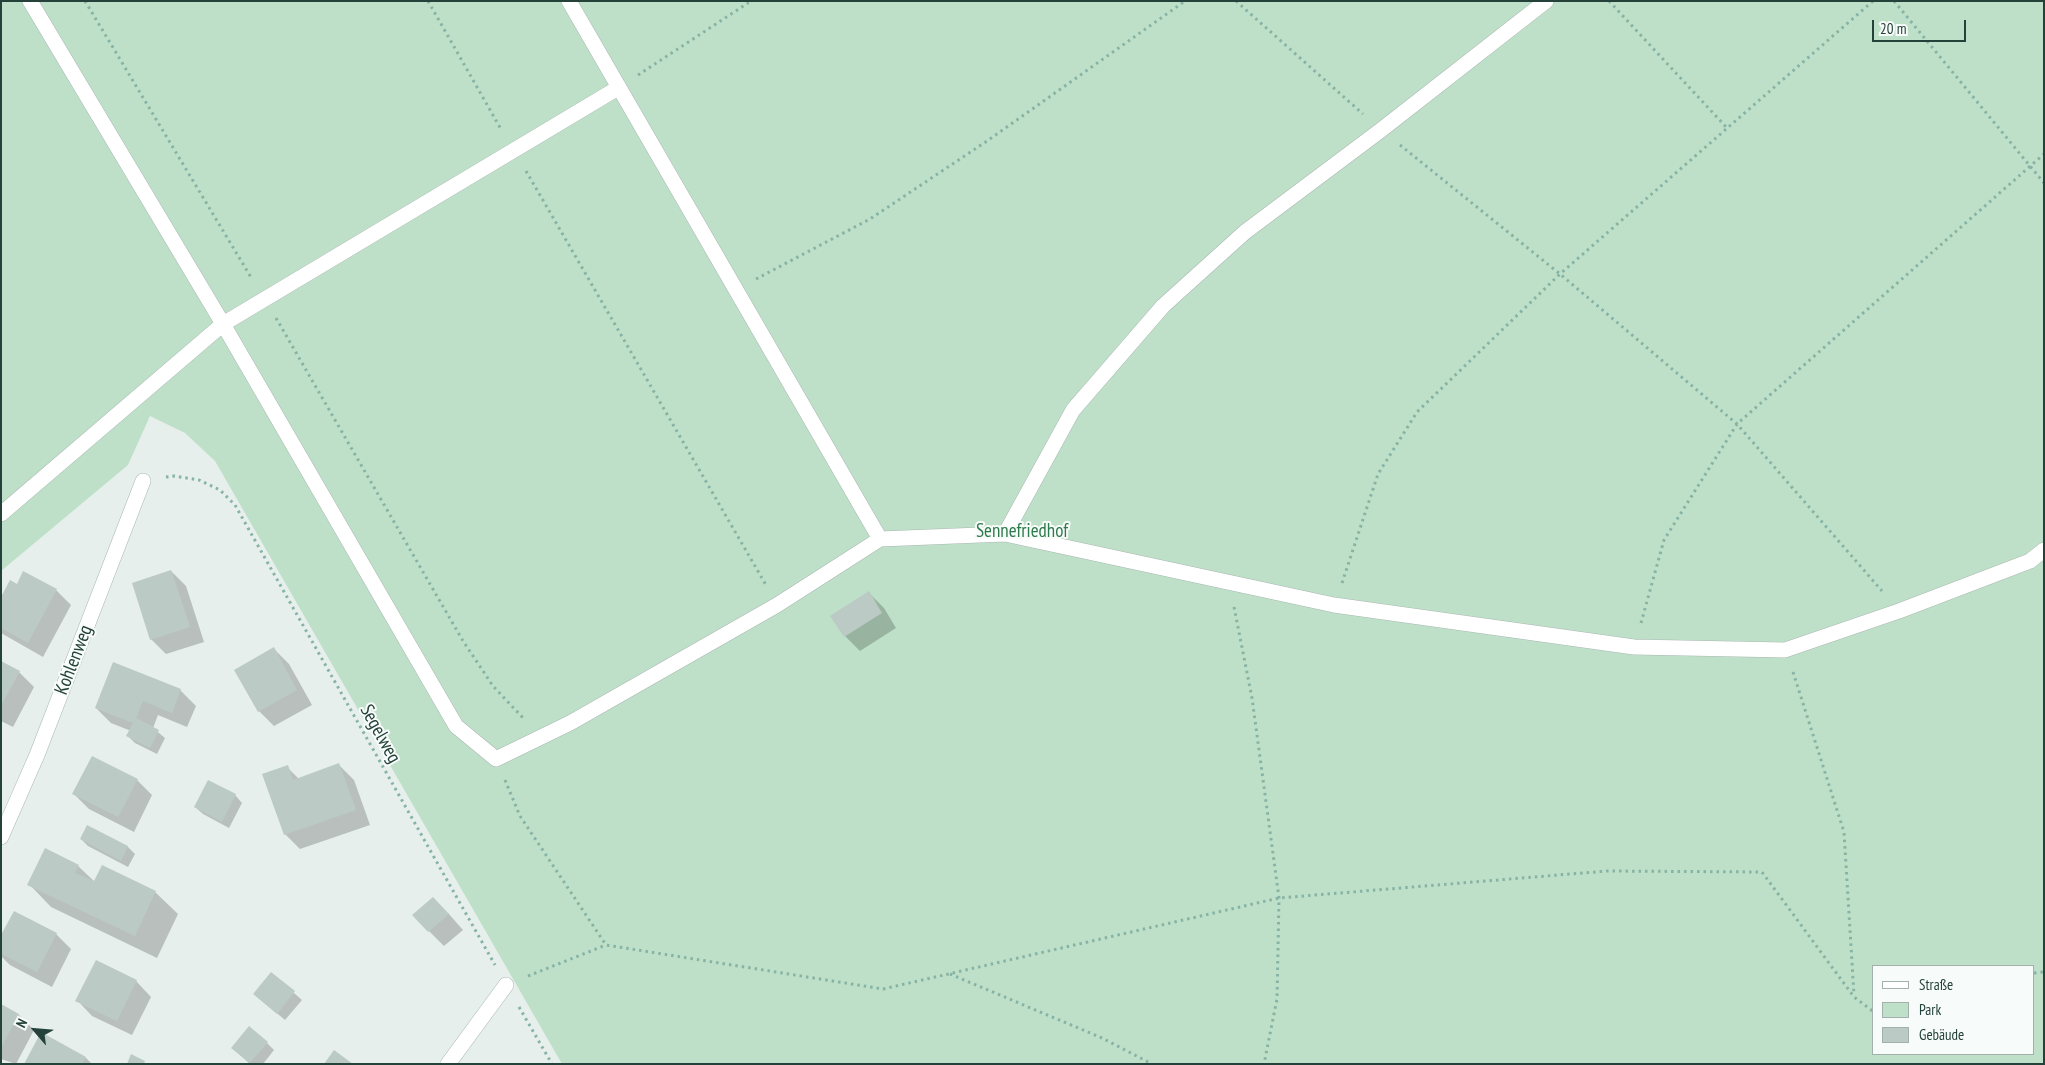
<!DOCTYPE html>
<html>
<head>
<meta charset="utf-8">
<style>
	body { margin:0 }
	#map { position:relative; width:2045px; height:1065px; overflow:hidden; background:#e6efeb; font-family:"PT Sans Narrow",sans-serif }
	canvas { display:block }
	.frame { position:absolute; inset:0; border:2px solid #24423a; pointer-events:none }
	.legend { position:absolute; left:1872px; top:965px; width:162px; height:90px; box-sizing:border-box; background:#f7fbf9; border:1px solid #a3b1ad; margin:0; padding:6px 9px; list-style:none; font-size:15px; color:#24423a }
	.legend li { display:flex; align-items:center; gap:10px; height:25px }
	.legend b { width:25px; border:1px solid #a3b1ad }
	.north { position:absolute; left:10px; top:1005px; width:50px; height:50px; -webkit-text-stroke:4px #f7fbf9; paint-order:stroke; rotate:297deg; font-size:14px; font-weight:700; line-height:20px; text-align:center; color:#24423a }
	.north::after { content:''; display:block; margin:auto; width:18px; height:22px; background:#24423a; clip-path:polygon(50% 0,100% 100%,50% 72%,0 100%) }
	.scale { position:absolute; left:1872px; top:20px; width:94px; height:22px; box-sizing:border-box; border:2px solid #24423a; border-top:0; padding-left:6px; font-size:15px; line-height:18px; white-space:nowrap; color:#24423a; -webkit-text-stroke:4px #f7fbf9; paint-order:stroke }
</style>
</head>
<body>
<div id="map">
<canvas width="2045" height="1065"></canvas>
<div class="frame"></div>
<ul class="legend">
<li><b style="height:6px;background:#fff"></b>Straße</li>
<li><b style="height:14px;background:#bfe0c8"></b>Park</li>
<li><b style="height:14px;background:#bbcac4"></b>Gebäude</li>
</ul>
<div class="north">N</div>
<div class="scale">20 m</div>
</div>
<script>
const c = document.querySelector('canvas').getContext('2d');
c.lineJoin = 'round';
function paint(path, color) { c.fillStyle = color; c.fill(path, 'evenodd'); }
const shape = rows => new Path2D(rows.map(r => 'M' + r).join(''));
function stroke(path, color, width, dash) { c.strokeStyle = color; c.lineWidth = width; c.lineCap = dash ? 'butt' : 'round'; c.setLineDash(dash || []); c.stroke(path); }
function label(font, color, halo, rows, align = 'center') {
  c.font = font + ' "PT Sans Narrow",sans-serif'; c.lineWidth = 4; c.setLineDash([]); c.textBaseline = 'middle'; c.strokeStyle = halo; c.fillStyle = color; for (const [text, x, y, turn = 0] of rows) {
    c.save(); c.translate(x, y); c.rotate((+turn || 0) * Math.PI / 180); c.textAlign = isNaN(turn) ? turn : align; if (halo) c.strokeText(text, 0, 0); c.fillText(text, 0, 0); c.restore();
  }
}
const green = shape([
	[1,1,2044,1,2044,1064,562,1064,215,461,185,433,150,416,128,465,1,571],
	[1874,966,2034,966,2034,1054,1874,1054]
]);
const shadow = shape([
	[171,571,186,586,204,642,166,654,151,639],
	[18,585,56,590,71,605,43,657,1,633,1,600],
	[869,593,884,608,896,628,860,651,845,636],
	[274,649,289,664,312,705,274,726,259,711],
	[1,662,19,672,34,687,13,727,1,721],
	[114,664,180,690,196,706,187,727,158,715,153,728,165,738,157,754,135,743,128,736,131,731,111,723,96,708],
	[339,765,354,780,370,825,300,849,285,834,287,767,299,779],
	[137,780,152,795,134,832,89,809,74,794],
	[235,795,242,803,229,828,203,814,195,807],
	[87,826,128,847,135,854,128,867,88,846,81,839],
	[78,866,95,882,155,892,178,914,157,958,51,907,29,884],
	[448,913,463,930,444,946,429,931],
	[56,934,71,949,52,987,10,965,1,956,1,938],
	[271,973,302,1000,285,1020,254,994],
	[136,981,151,997,132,1035,92,1016,77,1000],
	[1,1006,19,1015,34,1030,16,1064,1,1059],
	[267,1043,274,1050,263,1064,250,1064,232,1048],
	[86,1058,92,1064,26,1064]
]);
const building = shape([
	[171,570,190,627,150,640,132,583],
	[23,571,57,589,28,643,1,628,1,597,10,580,17,584],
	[869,591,882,613,844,637,830,616],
	[274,647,297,690,258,712,234,670],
	[1,661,20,671,1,706],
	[113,662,181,689,172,713,143,701,136,718,159,730,150,748,126,736,133,723,95,708],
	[92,756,138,779,118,817,72,794],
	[339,763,356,810,284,835,262,774,288,765,293,780],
	[208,780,236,794,222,822,194,807],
	[87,825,128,846,121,861,80,839],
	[45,848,79,865,75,873,94,881,102,865,156,891,135,936,27,885],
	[433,897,449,914,428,932,412,915],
	[14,911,57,933,37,972,1,954,1,935],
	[96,960,137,980,117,1021,75,1001],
	[271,972,295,991,277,1014,253,994],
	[1,1004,19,1014,1,1048],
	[249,1026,268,1042,250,1063,231,1048],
	[41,1032,86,1057,82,1064,24,1064],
	[334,1050,353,1064,324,1064],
	[131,1054,145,1061,144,1064,127,1064]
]);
const path = shape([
	[85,1,252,279],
	[428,1,502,131],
	[1236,1,1363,114],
	[1609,1,1727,128],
	[1894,1,2044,183],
	[638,75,751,1],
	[1400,145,1560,274,1737,424,1882,591],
	[526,171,766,585],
	[756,279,870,219,987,141,1185,1],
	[276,318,463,641,493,686,525,720],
	[166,477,174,476,199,480,220,490,235,505,495,965],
	[1342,583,1378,474,1417,412,1560,274,1873,1],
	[1234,607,1252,698,1279,898,1277,999,1264,1064],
	[1641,623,1664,540,1737,424,2044,154],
	[1793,672,1844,832,1854,995],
	[505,780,520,816,606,945,883,989,1279,898,1607,871,1762,872,1854,997,1874,1012],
	[2034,973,2044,972],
	[950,974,1102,1038,1152,1064],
	[528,976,606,945],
	[519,1007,552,1064]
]);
const lane = shape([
	[30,1,223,324,456,726,496,759,570,723,777,605,880,539,1005,534,1334,605,1634,647,1785,650,1899,611,2030,561,2044,550],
	[569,1,880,539],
	[1,514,223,324,618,88],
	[1005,534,1073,410,1163,306,1245,232,1381,130,1546,1]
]);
const street = shape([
	[1,837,37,755,143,481],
	[448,1064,506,985]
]);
const parkNames = [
	["Sennefriedhof",1022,532]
];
const streetNames = [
	["Kohlenweg",74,660,-69],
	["Segelweg",380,734,61]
];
paint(green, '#bfe0c8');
paint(shadow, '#0003');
paint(building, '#bbcac4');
stroke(lane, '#a8b8b2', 16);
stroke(street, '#a8b8b2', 16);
stroke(path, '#86b3a5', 3, [2.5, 4]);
stroke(lane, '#fff', 15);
stroke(street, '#fff', 15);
label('19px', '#2d7a4b', '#f7fbf9', parkNames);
label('19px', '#24423a', '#f7fbf9', streetNames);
</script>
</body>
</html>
